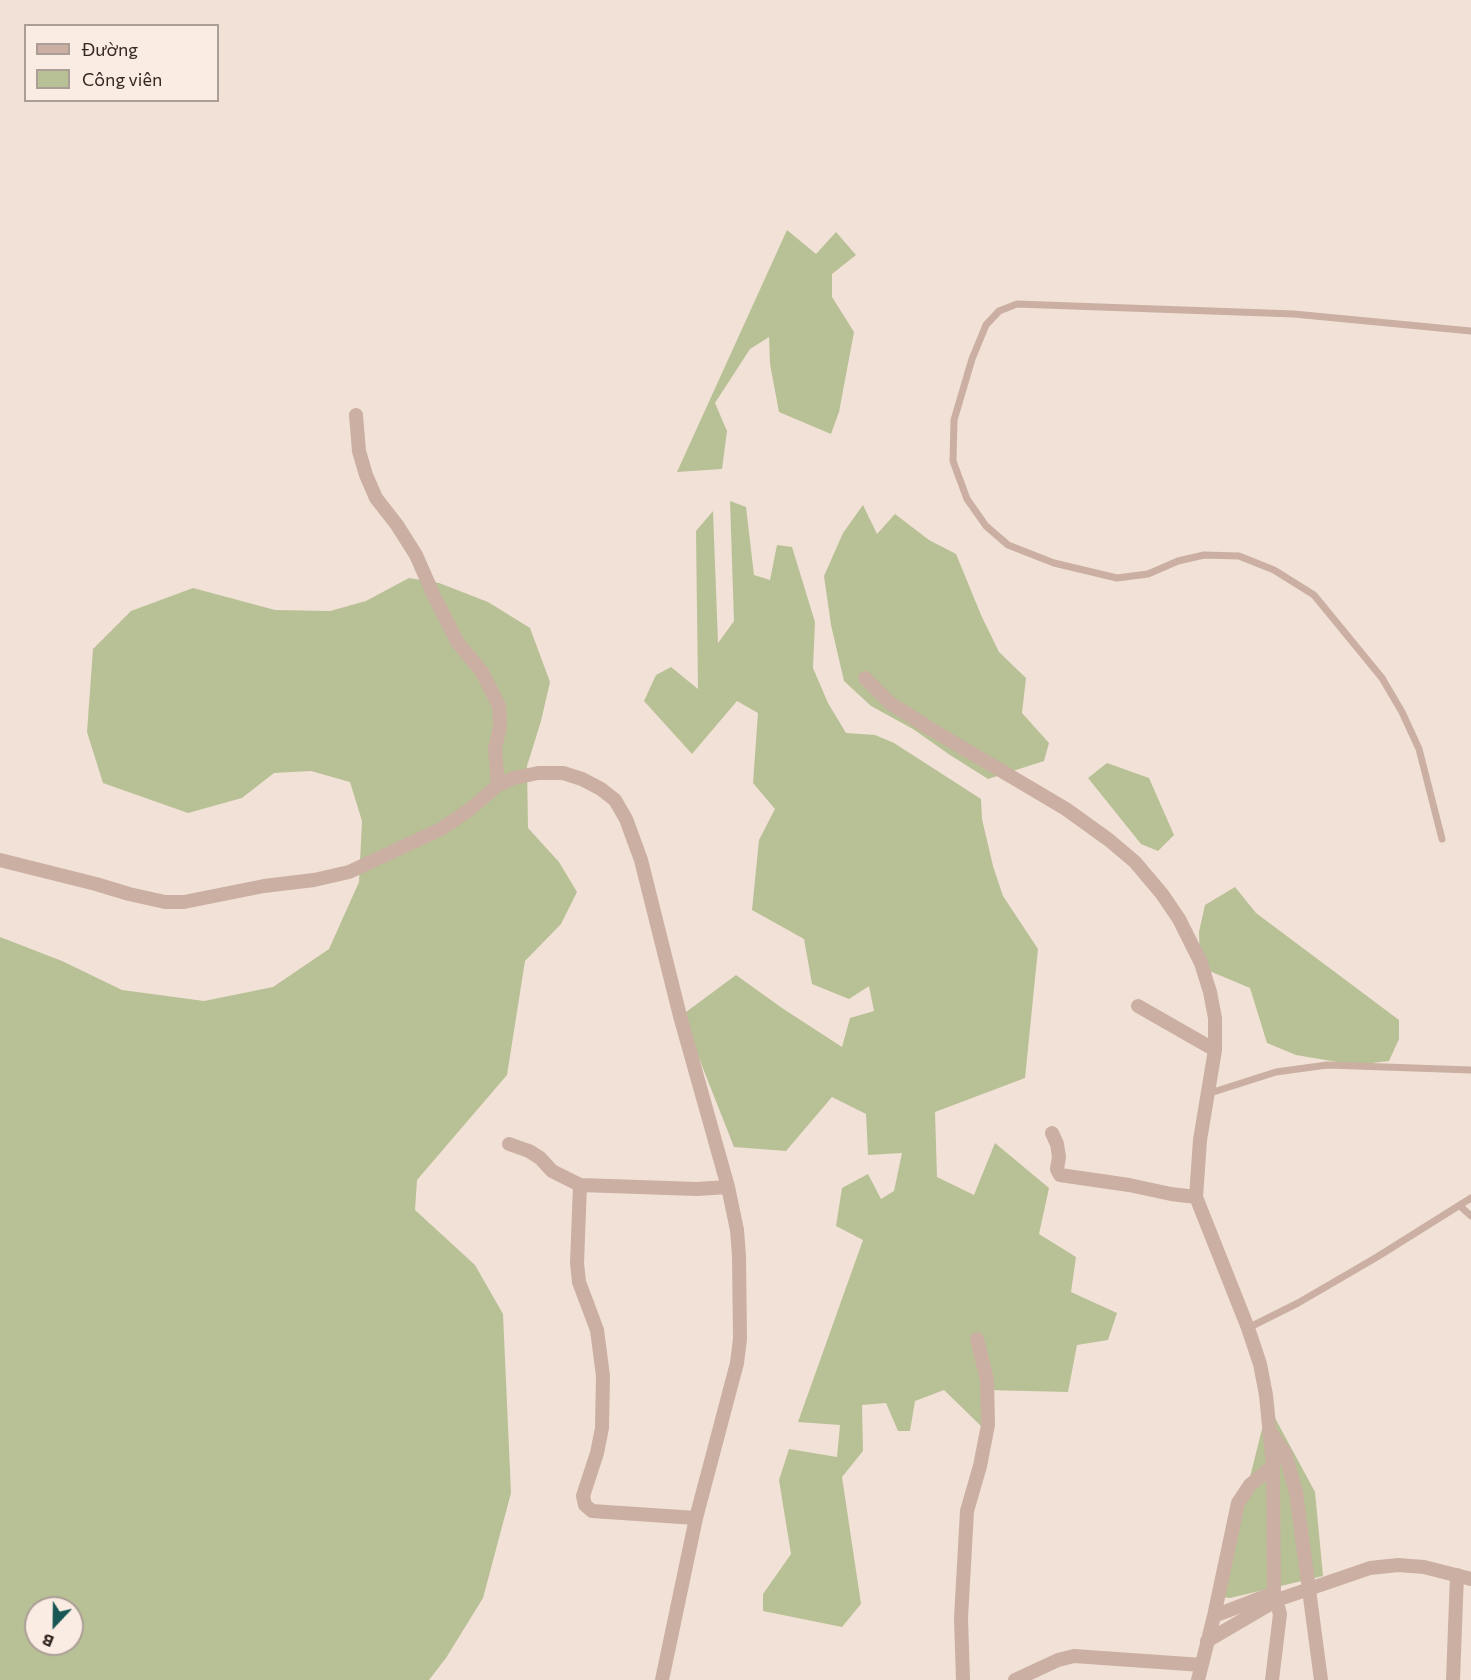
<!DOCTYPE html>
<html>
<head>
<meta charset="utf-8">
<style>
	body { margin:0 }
	#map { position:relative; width:1471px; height:1680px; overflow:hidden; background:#f2e1d6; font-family:Commissioner,sans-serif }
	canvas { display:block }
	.legend { position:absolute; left:24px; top:24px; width:195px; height:78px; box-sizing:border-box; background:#faece2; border:2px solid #ab9e96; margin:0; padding:8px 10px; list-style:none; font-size:18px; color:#342825 }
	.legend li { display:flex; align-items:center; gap:12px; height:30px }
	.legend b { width:30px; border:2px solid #ab9e96 }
	.north { position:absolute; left:24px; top:1596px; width:60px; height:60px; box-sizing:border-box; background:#faece2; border:2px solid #ab9e96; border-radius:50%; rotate:202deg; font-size:16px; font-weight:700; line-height:24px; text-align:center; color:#342825 }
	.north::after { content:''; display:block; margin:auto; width:21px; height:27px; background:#185754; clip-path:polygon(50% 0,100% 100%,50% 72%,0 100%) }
</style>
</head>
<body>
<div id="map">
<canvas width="1471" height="1680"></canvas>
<ul class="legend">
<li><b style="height:8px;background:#caafa2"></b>Đường</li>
<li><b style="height:16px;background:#b8c196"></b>Công viên</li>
</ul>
<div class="north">B</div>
</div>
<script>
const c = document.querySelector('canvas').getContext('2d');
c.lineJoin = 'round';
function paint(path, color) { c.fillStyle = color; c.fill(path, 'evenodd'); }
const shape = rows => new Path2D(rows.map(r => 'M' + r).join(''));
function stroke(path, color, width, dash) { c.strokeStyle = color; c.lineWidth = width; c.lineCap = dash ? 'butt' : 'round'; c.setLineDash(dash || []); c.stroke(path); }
const green = shape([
	[787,230,816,254,836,232,856,255,832,274,832,297,854,332,839,412,831,434,779,412,770,364,769,337,750,349,715,403,727,431,722,469,677,472],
	[730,501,746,507,754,575,770,580,777,545,792,547,815,622,813,668,828,703,846,733,875,735,894,743,981,799,982,819,993,866,1003,896,1038,949,1025,1078,935,1112,937,1177,974,1195,995,1143,1049,1188,1039,1234,1076,1257,1071,1292,1117,1313,1108,1340,1077,1345,1068,1392,986,1390,982,1427,944,1390,915,1401,910,1431,898,1431,886,1403,862,1405,863,1451,842,1477,861,1604,842,1627,763,1611,763,1594,791,1554,779,1480,789,1449,837,1457,840,1425,798,1422,863,1240,836,1226,842,1188,868,1174,881,1199,894,1191,902,1153,868,1155,866,1114,832,1097,786,1151,734,1147,682,1015,736,975,782,1008,842,1047,850,1018,874,1011,869,986,849,999,812,984,804,939,752,910,759,840,775,809,753,783,758,713,737,701,692,754,644,701,656,675,671,667,698,689,696,531,713,511,718,643,734,621],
	[863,505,877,534,895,514,929,540,956,554,981,615,999,652,1026,678,1022,713,1049,743,1044,761,988,779,950,755,913,729,871,706,844,681,831,625,824,576,843,533],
	[409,578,439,583,488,602,530,628,550,682,541,721,527,766,528,828,559,862,577,892,561,924,525,961,507,1075,417,1180,415,1210,475,1265,503,1314,511,1493,483,1598,446,1658,429,1680,0,1680,0,937,62,961,122,990,204,1001,273,987,329,949,359,882,362,821,350,782,311,771,274,773,242,798,188,813,103,783,87,732,93,649,131,611,193,588,275,610,330,611,366,601],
	[36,1608,72,1608,72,1644,36,1644],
	[1107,763,1149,778,1174,835,1158,851,1141,844,1088,778],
	[1235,887,1256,913,1399,1020,1399,1039,1389,1061,1355,1065,1296,1055,1267,1043,1250,988,1200,967,1199,932,1205,905],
	[1268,1405,1315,1492,1323,1576,1230,1598,1220,1597]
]);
const lane = shape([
	[1442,839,1419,749,1402,712,1382,678,1314,595,1274,570,1239,556,1204,555,1178,561,1148,574,1117,578,1054,563,1008,545,986,526,967,499,953,461,954,420,972,359,986,325,999,311,1017,304,1294,314,1471,331],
	[1207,1094,1276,1072,1327,1065,1471,1070],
	[1460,1206,1471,1216],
	[1248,1328,1298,1303,1377,1257,1471,1198]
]);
const street = shape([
	[356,415,359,451,366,475,376,498,397,525,416,555,434,596,458,643,482,672,499,706,500,727,495,748,498,785],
	[865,678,890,703,929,728,1066,809,1109,840,1135,862,1162,894,1179,919,1201,963,1210,992,1215,1018,1215,1050,1200,1140,1196,1197,1248,1328,1260,1364,1266,1395,1273,1466,1274,1593,1280,1614,1272,1680],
	[0,860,96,884,129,894,165,902,184,902,264,886,314,880,349,872,441,829,469,810,498,785,514,778,538,773,563,773,582,779,601,789,615,800,626,819,641,860,680,1016,728,1187,737,1230,739,1256,740,1339,737,1363,696,1518,662,1680],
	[1138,1006,1215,1050],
	[1052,1133,1057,1144,1059,1157,1057,1169,1060,1175,1129,1185,1171,1194,1196,1197],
	[509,1144,529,1151,540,1158,552,1171,580,1185,697,1189,728,1187],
	[580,1185,577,1263,579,1282,597,1330,603,1376,602,1428,597,1453,583,1496,585,1505,592,1511,696,1518],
	[1271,1433,1285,1453,1296,1492,1321,1680],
	[1214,1616,1274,1593],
	[1207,1641,1277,1600,1370,1568,1398,1565,1424,1567,1471,1579],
	[963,1680,961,1618,967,1511,980,1466,988,1425,987,1380,977,1339],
	[1015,1680,1058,1660,1074,1656,1202,1665],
	[1198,1680,1214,1616,1238,1503,1250,1485,1273,1466],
	[1453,1680,1457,1575]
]);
paint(green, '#b8c196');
stroke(lane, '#caafa2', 7);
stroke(street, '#caafa2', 14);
</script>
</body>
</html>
